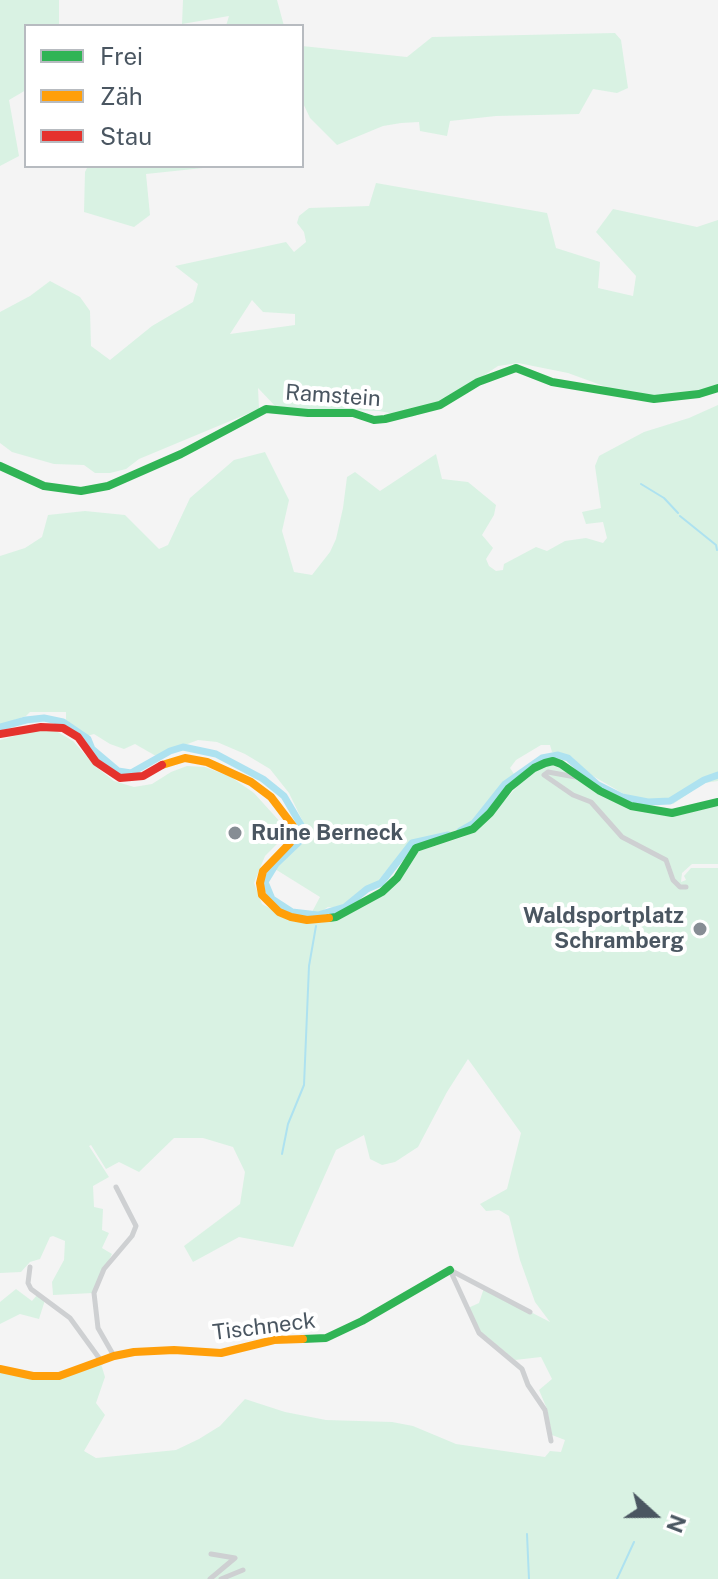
<!DOCTYPE html>
<html>
<head>
<meta charset="utf-8">
<style>
	body { margin:0 }
	#map { position:relative; width:718px; height:1579px; overflow:hidden; background:#f4f4f4; font-family:"Public Sans",sans-serif }
	canvas { display:block }
	.legend { position:absolute; left:24px; top:24px; width:280px; height:144px; box-sizing:border-box; background:#fff; border:2px solid #b7bbc0; margin:0; padding:10px 14px; list-style:none; font-size:24px; color:#4a5661 }
	.legend li { display:flex; align-items:center; gap:16px; height:40px }
	.legend b { width:40px; border:2px solid #b7bbc0 }
	.north { position:absolute; left:614px; top:1475px; width:80px; height:80px; -webkit-text-stroke:6px #fff; paint-order:stroke; rotate:111deg; font-size:22px; font-weight:700; line-height:32px; text-align:center; color:#4a5661 }
	.north::after { content:''; display:block; margin:auto; width:28px; height:36px; background:#4a5661; clip-path:polygon(50% 0,100% 100%,50% 72%,0 100%) }
</style>
</head>
<body>
<div id="map">
<canvas width="718" height="1579"></canvas>
<ul class="legend">
<li><b style="height:10px;background:#30b455"></b>Frei</li>
<li><b style="height:10px;background:#ff9f0a"></b>Zäh</li>
<li><b style="height:10px;background:#e5322d"></b>Stau</li>
</ul>
<div class="north">N</div>
</div>
<script>
const c = document.querySelector('canvas').getContext('2d');
c.lineJoin = 'round';
function paint(path, color) { c.fillStyle = color; c.fill(path, 'evenodd'); }
const shape = rows => new Path2D(rows.map(r => 'M' + r).join(''));
function stroke(path, color, width, dash) { c.strokeStyle = color; c.lineWidth = width; c.lineCap = dash ? 'butt' : 'round'; c.setLineDash(dash || []); c.stroke(path); }
function label(font, color, halo, rows, align = 'center') {
  c.font = font + ' "Public Sans",sans-serif'; c.lineWidth = 8; c.setLineDash([]); c.textBaseline = 'middle'; c.strokeStyle = halo; c.fillStyle = color; for (const [text, x, y, turn = 0] of rows) {
    c.save(); c.translate(x, y); c.rotate((+turn || 0) * Math.PI / 180); c.textAlign = isNaN(turn) ? turn : align; if (halo) c.strokeText(text, 0, 0); c.fillText(text, 0, 0); c.restore();
  }
}
const green = shape([
	[0,0,59,0,59,26,26,26,26,90,9,100,19,156,0,166],
	[183,0,277,0,284,26,226,26,229,16,182,24],
	[615,33,621,40,628,88,617,93,593,89,579,114,496,116,450,121,447,136,420,131,419,122,401,123,383,126,337,145,310,118,302,101,302,46,407,57,432,37],
	[88,166,222,166,146,174,150,215,134,227,84,212,85,172],
	[376,183,547,213,556,248,600,262,598,288,633,296,636,276,596,232,613,209,697,227,718,220,718,390,639,399,568,373,518,363,498,366,440,405,412,417,379,411,277,408,258,388,259,409,139,459,126,469,110,473,95,473,84,465,54,464,12,452,0,443,0,312,30,296,50,281,80,297,90,311,91,346,110,360,152,326,193,302,198,284,175,266,286,242,294,252,306,242,304,232,297,223,299,216,309,208,369,206],
	[252,300,263,312,295,314,295,325,230,334],
	[718,405,718,781,704,783,673,804,669,798,647,800,624,794,586,772,572,757,552,752,550,745,541,745,516,760,510,768,514,774,495,793,472,822,452,832,411,841,378,881,340,909,328,907,318,914,312,912,320,897,275,869,299,846,303,836,303,822,289,793,270,769,245,754,217,742,198,740,156,756,135,744,124,749,110,744,94,734,87,736,66,721,66,712,30,712,26,716,0,725,0,556,25,548,42,537,48,515,85,511,125,515,159,549,168,545,190,498,234,460,265,452,289,500,282,531,294,572,312,575,330,552,336,539,343,508,347,477,355,472,380,491,436,454,442,479,468,482,496,505,494,515,482,535,493,548,486,559,489,566,496,571,503,570,504,564,536,547,547,551,565,541,586,538,603,543,607,538,603,522,586,524,582,512,601,508,595,466,599,456,644,432,689,418],
	[40,729,56,731,73,741,96,767,114,781,134,787,152,784,171,772,187,766,205,767,231,777,254,793,282,824,285,836,265,856,254,883,262,904,289,919,320,923,351,913,383,894,419,851,463,837,479,829,524,779,548,764,570,771,573,779,582,781,602,795,673,815,685,814,718,805,718,864,692,864,682,873,681,882,686,880,684,876,691,868,718,868,718,1579,0,1579,0,1370,59,1378,101,1364,105,1377,96,1403,105,1415,84,1451,96,1458,176,1450,199,1439,220,1426,245,1399,285,1412,326,1420,392,1422,413,1426,456,1444,545,1457,550,1451,561,1452,565,1440,552,1435,547,1409,539,1390,552,1379,541,1357,515,1360,480,1331,468,1308,479,1303,484,1288,550,1322,535,1302,520,1260,509,1216,499,1210,486,1211,480,1204,507,1189,521,1133,468,1059,447,1092,418,1147,395,1162,382,1165,370,1159,364,1135,336,1150,293,1247,239,1237,193,1262,184,1246,240,1204,245,1172,233,1147,203,1138,174,1138,139,1172,119,1162,106,1169,91,1145,89,1146,109,1177,93,1186,94,1207,103,1209,102,1230,109,1233,102,1248,112,1254,93,1293,53,1295,52,1282,64,1260,65,1241,53,1236,50,1237,40,1259,30,1262,21,1272,0,1273,0,740],
	[16,1289,32,1301,37,1295,45,1300,39,1319,20,1314,0,1324,0,1302]
]);
const stream = shape([
	[641,484,664,498,678,513],
	[680,516,716,545,717,550],
	[282,1154,288,1124,304,1085,309,966,316,926],
	[527,1534,529,1579],
	[617,1579,634,1542]
]);
const river = shape([
	[0,727,26,720,44,718,63,722,88,739,92,749,118,771,131,773,170,751,183,747,216,754,263,779,284,796,301,825,300,841,276,864,265,882,272,899,292,912,318,915,345,907,367,889,381,883,412,843,448,835],
	[460,831,474,823,505,784,542,758,558,755,568,758,598,785,622,797,648,802,670,801,704,780,718,775]
]);
const street = shape([
	[581,778,548,772,544,775,573,795,591,802,622,837,666,860,673,880,680,887,686,887],
	[30,1267,28,1283,31,1289,70,1318,102,1362],
	[450,1270,479,1333,522,1369,528,1385,545,1410,551,1441],
	[450,1270,530,1312],
	[114,1356,98,1328,94,1293,104,1269,132,1236,136,1226,116,1187],
	[210,1579,235,1558,211,1554],
	[221,1579,243,1570]
]);
const fast = shape([
	[0,466,44,486,81,491,108,486,181,454,266,409,308,413,353,413,374,420,385,419,440,405,478,382,516,368,552,382,654,399,699,394,718,388],
	[329,918,336,917,382,892,397,878,416,848,473,829,490,813,509,788,534,768,545,763,553,761,561,764,600,791,631,806,672,813,718,802],
	[303,1339,326,1338,362,1321,450,1270]
]);
const slow = shape([
	[162,765,185,758,207,762,251,782,271,797,293,826,290,843,263,871,260,883,262,895,279,912,291,917,307,920,329,918],
	[0,1369,33,1376,59,1376,114,1356,134,1352,174,1350,221,1353,274,1340,303,1339]
]);
const jam = shape([
	[0,734,41,727,63,728,78,737,96,762,120,778,143,776,162,765]
]);
const markers = [
	[235,833,8,"#868d94"],
	[700,929,8,"#868d94"]
];
const streetNames = [
	["Ramstein",333,396,4],
	["Tischneck",264,1327,-7]
];
const poiNames = [
	["Ruine Berneck",251,833],
	["Waldsportplatz",684,916,"right"],
	["Schramberg",684,941,"right"]
];
paint(green, '#d9f2e3');
stroke(stream, '#aee2f0', 2);
stroke(river, '#aee2f0', 7);
stroke(street, '#ced0d2', 5);
stroke(fast, '#30b455', 8);
stroke(slow, '#ff9f0a', 8);
stroke(jam, '#e5322d', 8);
for (const [x, y, r, color] of markers) { const dot = new Path2D(); dot.arc(x, y, r, 0, 2 * Math.PI); c.fillStyle = color; c.fill(dot); stroke(dot, '#fff', 3); }
label('22px', '#4a5661', '#fff', streetNames);
label('bold 22px', '#4a5661', '#fff', poiNames, 'left');
</script>
</body>
</html>
